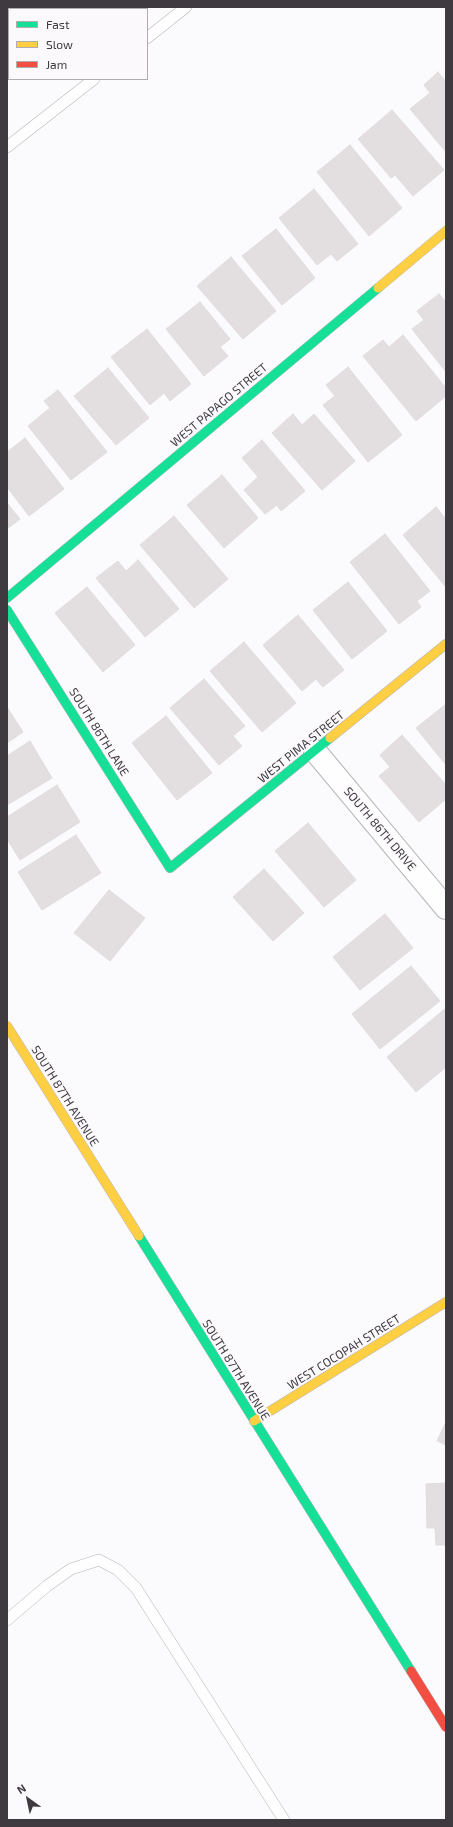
<!DOCTYPE html>
<html>
<head>
<meta charset="utf-8">
<style>
	body { margin:0 }
	#map { position:relative; width:453px; height:1827px; overflow:hidden; background:#fbfafc; font-family:"Exo 2",sans-serif }
	canvas { display:block }
	.frame { position:absolute; inset:0; border:8px solid #3e3a40; pointer-events:none }
	.legend { position:absolute; left:8px; top:8px; width:140px; height:72px; box-sizing:border-box; background:#fcf9fd; border:1px solid #b0adb1; margin:0; padding:5px 7px; list-style:none; font-size:12px; color:#3e3a40 }
	.legend li { display:flex; align-items:center; gap:8px; height:20px }
	.legend b { width:20px; border:1px solid #b0adb1 }
	.north { position:absolute; left:8px; top:1779px; width:40px; height:40px; -webkit-text-stroke:3px #fcf9fd; paint-order:stroke; rotate:327deg; font-size:11px; font-weight:700; line-height:16px; text-align:center; color:#3e3a40 }
	.north::after { content:''; display:block; margin:auto; width:14px; height:18px; background:#3e3a40; clip-path:polygon(50% 0,100% 100%,50% 72%,0 100%) }
</style>
</head>
<body>
<div id="map">
<canvas width="453" height="1827"></canvas>
<div class="frame"></div>
<ul class="legend">
<li><b style="height:5px;background:#16e098"></b>Fast</li>
<li><b style="height:5px;background:#ffcf43"></b>Slow</li>
<li><b style="height:5px;background:#f24e42"></b>Jam</li>
</ul>
<div class="north">N</div>
</div>
<script>
const c = document.querySelector('canvas').getContext('2d');
c.lineJoin = 'round';
function paint(path, color) { c.fillStyle = color; c.fill(path, 'evenodd'); }
const shape = rows => new Path2D(rows.map(r => 'M' + r).join(''));
function stroke(path, color, width, dash) { c.strokeStyle = color; c.lineWidth = width; c.lineCap = dash ? 'butt' : 'round'; c.setLineDash(dash || []); c.stroke(path); }
function label(font, color, halo, rows, align = 'center') {
  c.font = font + ' "Exo 2",sans-serif'; c.lineWidth = 3.5; c.setLineDash([]); c.textBaseline = 'middle'; c.strokeStyle = halo; c.fillStyle = color; for (const [text, x, y, turn = 0] of rows) {
    c.save(); c.translate(x, y); c.rotate((+turn || 0) * Math.PI / 180); c.textAlign = isNaN(turn) ? turn : align; if (halo) c.strokeText(text, 0, 0); c.fillText(text, 0, 0); c.restore();
  }
}
const building = shape([
	[438,72,446,82,446,152,410,109,430,93,424,85,438,72],
	[392,110,444,170,413,196,395,175,391,178,358,139,392,110],
	[350,145,402,208,369,236,317,172,350,145],
	[314,189,358,244,337,261,331,254,317,265,279,218,314,189],
	[276,229,315,278,282,305,242,256,276,229],
	[231,257,276,311,243,339,197,286,231,257],
	[439,294,446,302,446,372,412,329,424,320,417,311,439,294],
	[200,302,230,339,220,347,228,356,204,376,166,329,200,302],
	[147,329,191,384,170,401,164,393,150,405,111,357,147,329],
	[403,335,446,388,446,396,416,421,363,356,383,340,389,347,403,335],
	[348,367,402,435,368,462,323,405,335,396,326,385,348,367],
	[108,368,149,418,116,445,74,396,108,368],
	[58,390,107,452,71,480,28,426,50,408,44,401,58,390],
	[293,414,302,425,314,414,355,461,322,490,272,433,293,414],
	[25,438,64,489,29,516,7,487,7,452,25,438],
	[262,440,305,491,281,511,277,505,265,514,244,490,258,477,242,458,262,440],
	[222,475,258,518,224,548,187,505,222,475],
	[7,503,20,519,7,529,7,503],
	[436,507,446,519,445,586,403,535,436,507],
	[174,516,228,579,194,608,140,545,174,516],
	[385,534,430,591,417,601,421,607,399,624,350,562,385,534],
	[138,560,179,609,145,637,96,578,118,561,126,571,138,560],
	[348,582,387,631,352,659,313,610,348,582],
	[87,587,135,645,103,672,55,613,87,587],
	[298,615,344,670,323,687,316,679,302,691,263,645,298,615],
	[244,642,296,703,262,732,210,671,244,642],
	[204,679,245,726,233,736,242,746,219,765,170,708,204,679],
	[446,704,446,765,416,728,446,704],
	[7,707,23,732,7,743,7,707],
	[166,716,212,773,177,800,132,743,166,716],
	[402,735,446,785,446,799,419,822,379,776,390,767,380,755,402,735],
	[30,741,52,778,7,805,7,756,30,741],
	[57,785,80,822,20,860,7,839,7,817,57,785],
	[308,823,356,880,324,907,275,851,308,823],
	[76,835,101,873,42,910,18,872,76,835],
	[264,869,304,913,273,941,233,897,264,869],
	[109,890,145,918,110,961,74,933,109,890],
	[385,914,413,948,360,990,333,957,385,914],
	[411,966,440,1001,380,1049,352,1014,411,966],
	[446,1008,446,1067,416,1092,387,1057,446,1008],
	[446,1422,446,1445,437,1441,446,1422],
	[446,1483,446,1545,436,1545,435,1528,427,1528,426,1484,446,1483]
]);
const lane = shape([
	[147,38,186,7],
	[7,147,94,79],
	[7,1620,47,1586,71,1569,99,1560,118,1570,136,1588,284,1820]
]);
const street = shape([
	[315,751,446,908]
]);
const fast = shape([
	[7,598,378,288],
	[7,610,170,868,330,738],
	[139,1236,411,1671]
]);
const slow = shape([
	[378,288,446,231],
	[330,738,446,644],
	[7,1026,139,1236],
	[254,1421,446,1302]
]);
const jam = shape([
	[411,1671,446,1727]
]);
const streetNames = [
	["WEST PAPAGO STREET",219,405,-40],
	["SOUTH 86TH LANE",99,732,58],
	["WEST PIMA STREET",301,747,-39],
	["SOUTH 86TH DRIVE",380,829,50],
	["SOUTH 87TH AVENUE",65,1096,58],
	["WEST COCOPAH STREET",344,1352,-32],
	["SOUTH 87TH AVENUE",236,1370,58]
];
paint(building, '#e3dfe0');
stroke(building, '#e1dcdc', 1);
stroke(lane, '#b7b5b9', 12);
stroke(street, '#b7b5b9', 24);
stroke(fast, '#b7b5b9', 10);
stroke(slow, '#b7b5b9', 10);
stroke(jam, '#b7b5b9', 10);
stroke(lane, '#fefeff', 11);
stroke(street, '#fefeff', 22);
stroke(fast, '#16e098', 9);
stroke(slow, '#ffcf43', 9);
stroke(jam, '#f24e42', 9);
label('12px', '#3e3a40', '#fcf9fd', streetNames);
</script>
</body>
</html>
